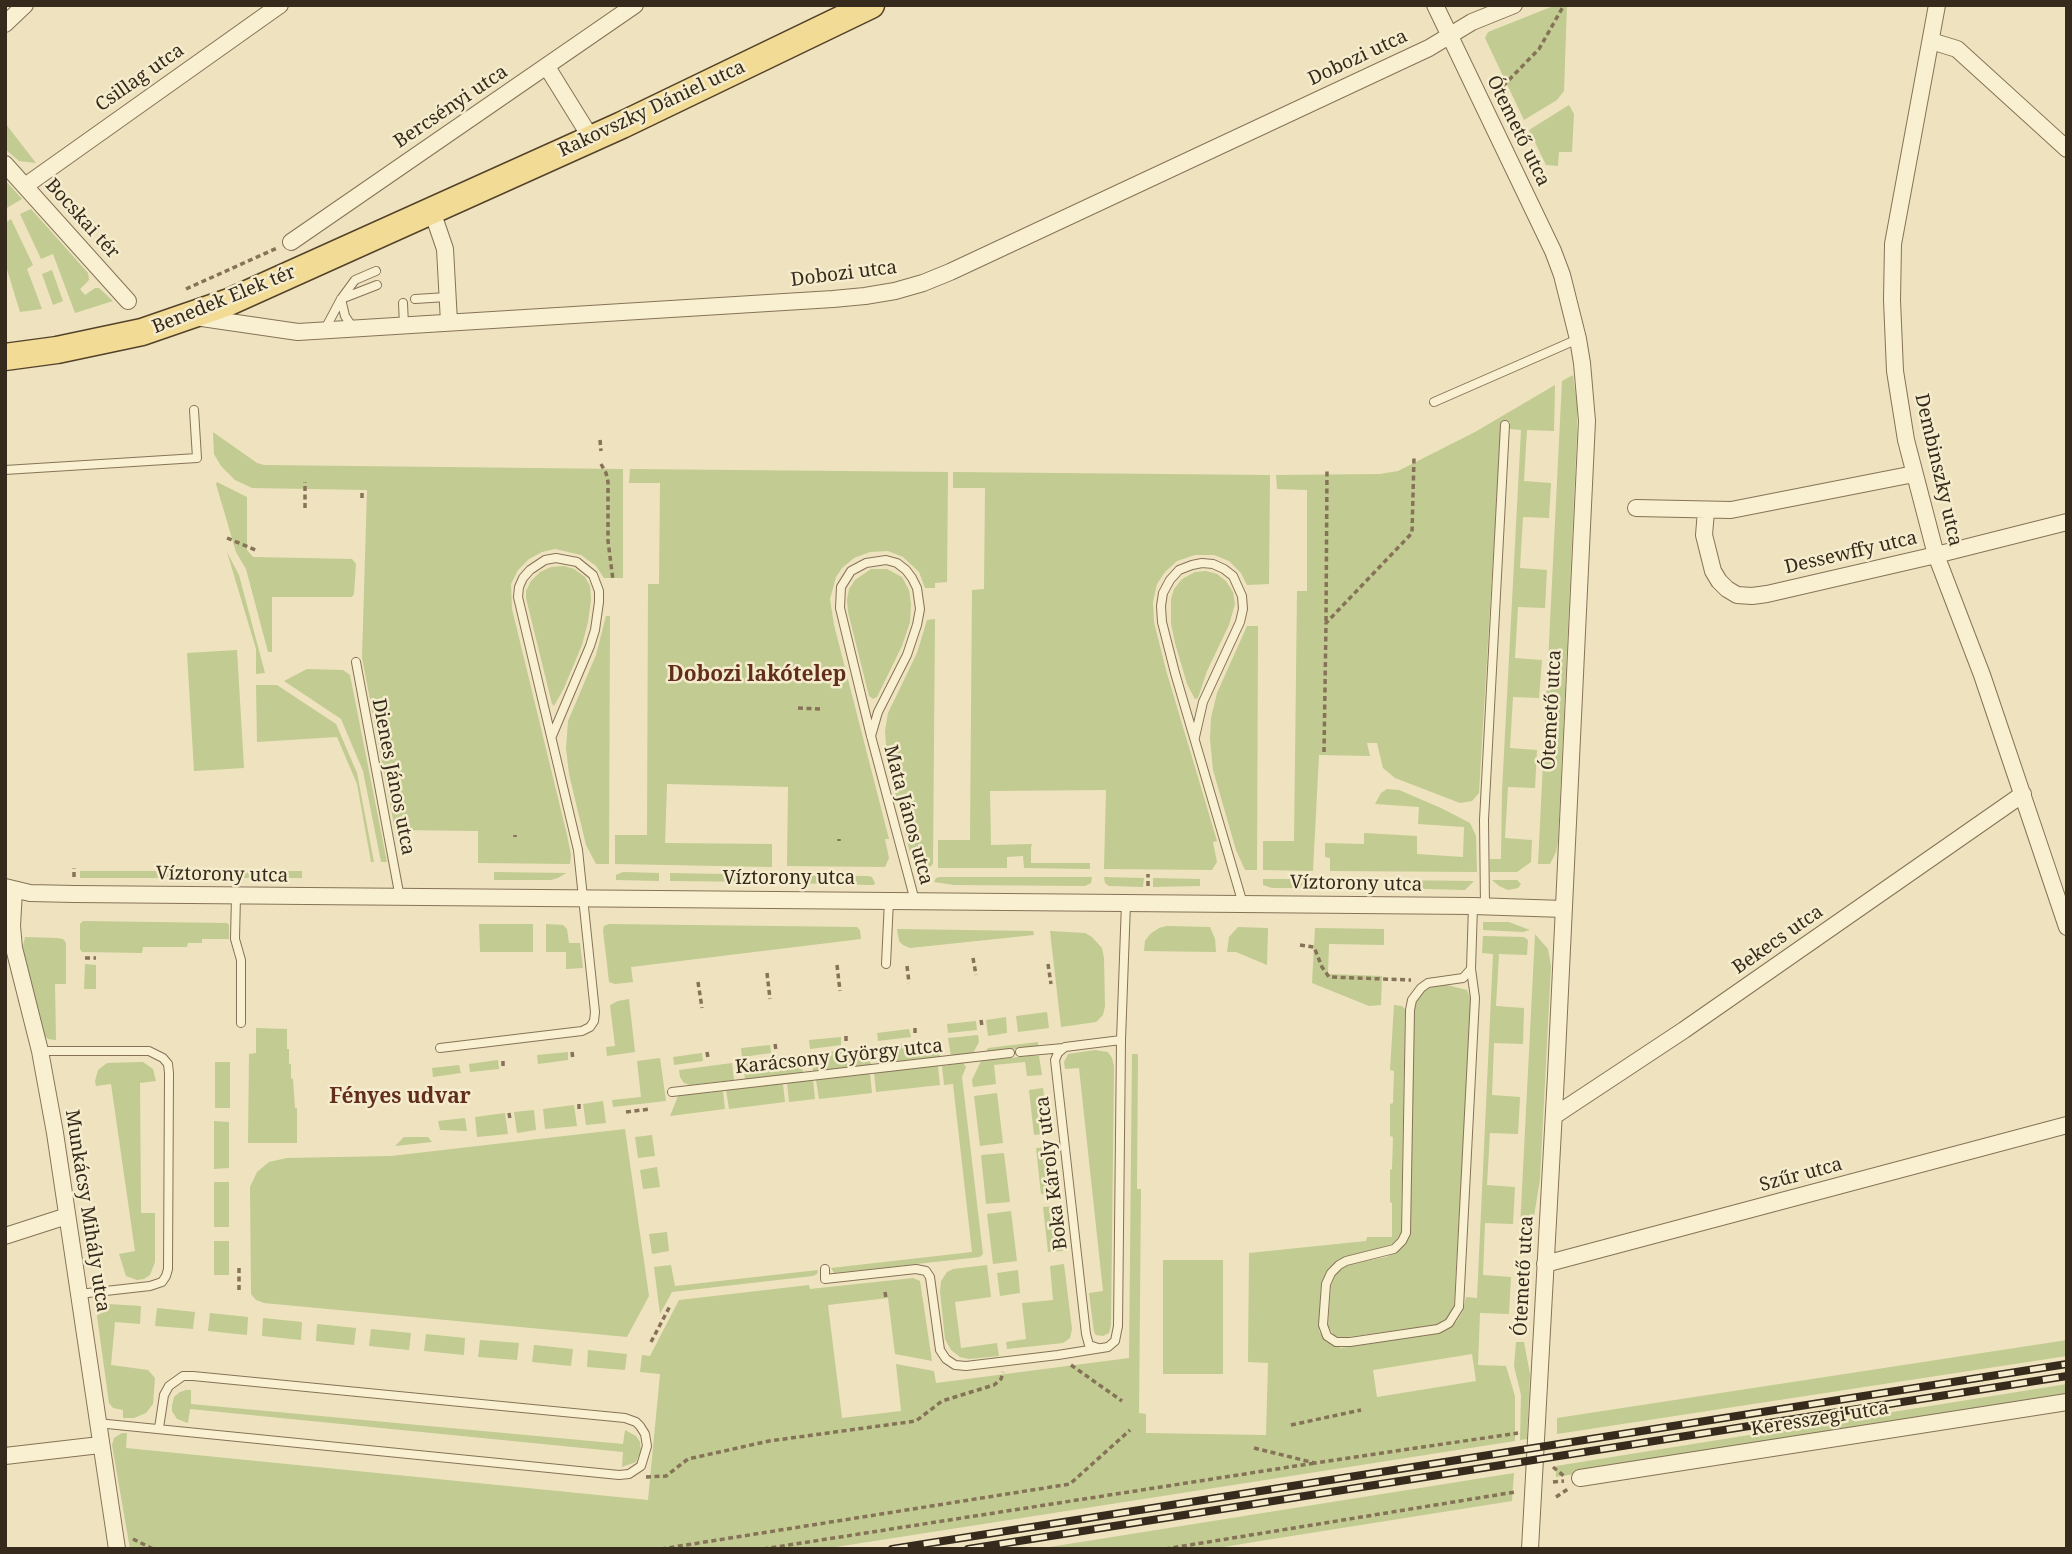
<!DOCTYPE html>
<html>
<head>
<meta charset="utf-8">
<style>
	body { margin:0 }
	#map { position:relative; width:2072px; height:1554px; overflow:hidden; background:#eee3be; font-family:"Noto Serif",serif }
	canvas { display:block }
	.frame { position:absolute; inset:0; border:7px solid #352a1c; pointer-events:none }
</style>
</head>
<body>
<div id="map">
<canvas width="2072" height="1554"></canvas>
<div class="frame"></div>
</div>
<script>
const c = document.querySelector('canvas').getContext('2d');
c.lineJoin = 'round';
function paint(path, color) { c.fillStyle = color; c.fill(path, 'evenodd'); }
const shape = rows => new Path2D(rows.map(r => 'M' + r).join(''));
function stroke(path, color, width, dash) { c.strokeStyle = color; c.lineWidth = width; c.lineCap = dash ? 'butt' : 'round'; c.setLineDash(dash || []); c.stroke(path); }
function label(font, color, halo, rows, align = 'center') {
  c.font = font + ' "Noto Serif",serif'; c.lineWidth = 5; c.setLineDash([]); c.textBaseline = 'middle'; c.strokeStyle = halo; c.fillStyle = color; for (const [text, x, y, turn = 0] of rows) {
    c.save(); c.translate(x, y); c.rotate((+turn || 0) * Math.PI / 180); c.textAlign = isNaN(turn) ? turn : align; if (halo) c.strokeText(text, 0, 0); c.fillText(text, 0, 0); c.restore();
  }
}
const green = shape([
	[1556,5,1567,5,1564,91,1557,100,1524,120,1485,38,1488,32],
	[1569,105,1574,114,1572,152,1559,152,1558,166,1546,165,1529,130],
	[5,123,36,163,19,161,5,149],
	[5,180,22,199,5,209],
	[31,209,88,273,89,280,80,289,85,295,95,288,99,288,113,301,75,313,53,254,41,259,20,214],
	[11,219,33,265,27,269,42,309,20,312,5,263,5,223],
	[52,270,63,301,53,305,42,274],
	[1573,375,1577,405,1577,434,1558,841,1556,852,1550,864,1538,864,1562,381],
	[1555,385,1554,431,1527,430,1524,481,1551,483,1549,518,1523,517,1520,568,1547,570,1545,608,1518,607,1515,658,1542,660,1539,698,1513,697,1510,748,1537,750,1535,788,1508,787,1505,838,1532,840,1531,862,1517,872,1490,872,1490,859,1501,859,1502,791,1521,430,1510,429,1510,422,1501,422,1479,793,1472,801,1460,803,1395,778,1383,768,1377,743,1367,743,1370,756,1319,755,1313,871,1263,870,1263,841,1294,841,1297,591,1307,591,1307,490,1277,489,1276,475,1380,474,1398,471,1475,432],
	[213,432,257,463,264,465,623,469,623,578,604,578,596,566,581,555,555,549,542,552,529,559,518,570,511,584,512,609,567,835,571,855,570,864,478,863,478,831,395,830,362,658,367,490,252,488,235,480,221,466,214,454],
	[630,469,948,472,947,582,935,583,935,588,925,588,919,572,903,557,888,551,870,552,854,558,842,568,836,577,830,599,834,625,889,839,885,839,889,858,885,867,787,866,788,787,667,784,665,843,772,844,772,867,615,864,615,835,647,835,648,584,659,584,660,483,629,483],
	[953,472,1270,475,1269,584,1247,585,1241,573,1229,561,1214,555,1195,555,1177,561,1165,572,1157,584,1153,602,1154,622,1166,670,1217,841,1213,842,1217,862,1212,870,1104,869,1106,790,990,791,991,845,1032,844,1031,847,1031,863,1090,863,1090,869,1024,868,1023,856,1007,857,1007,868,938,868,938,840,970,840,972,590,984,589,985,488,953,488],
	[217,482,247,497,247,550,253,557,352,559,356,564,354,594,352,597,272,597,272,652,268,652,246,569,236,552,216,484],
	[227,552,239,575,265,673,256,674,256,649],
	[564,566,574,569,585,577,590,586,591,600,588,622,582,645,564,688,554,706,552,704,526,598,526,591,531,581,540,572,551,567],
	[871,569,887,569,902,577,909,590,911,604,910,622,902,646,877,697,873,699,869,696,848,612,847,600,849,589,855,580],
	[1206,571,1217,574,1226,581,1233,592,1235,604,1229,625,1207,671,1198,698,1195,699,1187,684,1175,643,1171,624,1171,599,1174,589,1182,579,1195,572],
	[606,616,610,616,609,864,596,864,586,845,569,774,566,748,568,721,596,655],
	[935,619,933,864,929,868,917,868,910,853,887,759,885,731,888,713,917,653,927,620],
	[1247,626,1258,626,1257,870,1245,870,1236,850,1213,770,1210,739,1211,718,1217,693],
	[237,650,244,768,194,771,187,653],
	[307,669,343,670,350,675,387,862,381,862,363,771,341,719,284,681],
	[256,685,277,685,336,724,357,773,374,862,371,862,357,784,337,737,257,742],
	[1387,789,1399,790,1441,808,1470,823,1476,836,1477,872,1330,871,1330,858,1325,857,1325,843,1364,844,1364,833,1417,836,1417,854,1463,857,1464,827,1418,824,1419,807,1375,804,1381,793],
	[80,871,258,871,257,877,254,878,80,878],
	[267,871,302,871,302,878,271,878],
	[494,872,566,873,558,878,551,880,494,880],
	[623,872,659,873,659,881,616,880,616,875],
	[670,873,774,875,774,877,772,881,768,882,670,881],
	[786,875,868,876,872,877,875,883,874,885,870,885,790,883,786,881],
	[940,877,1092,877,1091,883,1085,886,954,885,934,882,936,878],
	[1104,877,1144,878,1143,887,1109,886,1105,883],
	[1153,878,1200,879,1200,886,1153,887],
	[1263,879,1340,879,1340,888,1272,888,1263,885],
	[1392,880,1474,881,1465,890,1392,888],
	[1492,880,1517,880,1521,884,1518,888,1508,890,1499,886],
	[83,921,227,923,229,925,229,939,202,939,202,943,188,943,187,947,143,947,142,953,82,952,80,949,80,924],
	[1483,922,1509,922,1530,930,1523,932,1483,930],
	[479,924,533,924,533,952,480,952],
	[546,924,563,925,567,929,569,943,580,943,583,968,566,969,566,952,546,952],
	[609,924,857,927,860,930,861,939,631,967,633,982,615,984,609,982,603,930,604,926],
	[1167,926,1210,927,1215,939,1216,952,1144,951,1145,941,1150,934,1159,928],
	[1238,927,1268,928,1267,965,1236,952,1227,952,1229,937],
	[1315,928,1384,929,1384,945,1329,944,1328,974,1382,976,1381,1005,1369,1006,1312,983],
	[897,929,1033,931,1034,935,910,948,903,945,899,941],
	[1050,931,1085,933,1092,937,1102,948,1104,958,1105,1006,1103,1015,1096,1022,1061,1027],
	[1535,934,1548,949,1551,966,1540,1179,1532,1229,1520,1228],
	[1483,936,1524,937,1528,940,1527,955,1499,954,1496,1006,1524,1008,1523,1044,1494,1043,1492,1095,1520,1097,1518,1134,1490,1133,1487,1185,1515,1187,1513,1224,1485,1223,1483,1275,1511,1277,1509,1314,1480,1313,1478,1365,1506,1366,1515,1396,1515,1441,823,1549,130,1549,112,1445,114,1438,122,1433,127,1433,126,1448,648,1500,660,1374,640,1372,642,1355,650,1356,679,1300,809,1285,810,1289,913,1278,920,1281,932,1361,895,1354,888,1298,828,1305,842,1418,901,1411,896,1364,934,1371,936,1383,1129,1358,1132,1054,1138,1054,1137,1189,1141,1189,1139,1413,1146,1414,1146,1433,1266,1435,1268,1363,1248,1362,1249,1253,1366,1241,1367,1237,1392,1237,1392,1203,1390,1202,1390,1170,1392,1169,1393,1137,1390,1136,1390,1104,1393,1103,1394,1071,1390,1070,1394,1005,1402,1006,1405,1009,1401,1233,1396,1240,1390,1245,1345,1257,1329,1268,1321,1286,1319,1331,1327,1342,1341,1348,1439,1333,1448,1329,1457,1321,1463,1311,1466,1297,1477,1298,1493,954,1482,953],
	[1472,1354,1476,1381,1377,1397,1373,1370],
	[25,937,57,938,63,939,66,943,66,984,55,984,56,1040,48,1039,43,1034,24,955,23,946],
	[85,964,96,965,96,989,84,989],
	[1447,985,1467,990,1471,1000,1454,1306,1446,1319,1435,1325,1340,1338,1334,1335,1328,1326,1331,1285,1337,1272,1350,1264,1386,1257,1398,1251,1408,1239,1410,1232,1414,1008,1417,999,1425,990,1436,986],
	[629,999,635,1052,607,1056,606,1047,615,1046,610,1005,618,1001],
	[1047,1012,1049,1028,1018,1032,1016,1016],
	[1006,1017,1007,1033,988,1036,986,1020],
	[976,1021,977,1030,948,1033,947,1024],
	[256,1028,287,1029,287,1049,289,1049,289,1064,291,1064,291,1078,293,1079,295,1108,297,1108,297,1143,248,1143,249,1054,256,1053],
	[909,1029,911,1037,878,1041,877,1033],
	[978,1035,979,1042,973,1053,951,1056,948,1038],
	[841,1037,841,1045,810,1049,809,1040],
	[938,1040,940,1057,881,1064,879,1046],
	[1038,1042,1038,1047,986,1052,988,1048],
	[770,1045,771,1053,742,1057,741,1048],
	[869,1047,871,1065,813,1071,811,1054],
	[1095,1050,1108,1052,1112,1058,1114,1066,1111,1325,1109,1333,1103,1336,1096,1335,1094,1332,1089,1293,1103,1291,1079,1068,1065,1069,1064,1062,1068,1054],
	[568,1052,568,1060,538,1064,537,1055],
	[702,1053,703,1061,674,1065,673,1057],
	[800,1055,803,1073,745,1079,743,1062],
	[1028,1056,1039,1056,1042,1075,1027,1076,1025,1062,994,1065,996,1084,973,1087,972,1080,981,1061],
	[660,1058,666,1101,613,1107,612,1100,641,1097,637,1061],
	[498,1060,499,1069,470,1072,469,1064],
	[143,1062,153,1069,156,1081,140,1083,141,1213,155,1213,155,1262,150,1275,144,1279,137,1280,126,1276,119,1254,135,1251,111,1084,96,1086,95,1081,98,1070,107,1063],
	[215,1062,230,1062,230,1108,215,1108],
	[732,1063,734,1080,690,1085,684,1083,680,1077,679,1070],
	[963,1063,966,1067,962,1077,983,1254,980,1257,834,1273,831,1268,972,1252,953,1084,944,1085,942,1066],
	[459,1065,461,1073,433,1077,432,1068],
	[938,1066,940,1085,876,1092,874,1073],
	[870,1074,872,1093,819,1099,816,1080],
	[813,1080,815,1099,789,1102,787,1083],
	[783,1084,785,1102,729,1109,726,1090],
	[1043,1088,1049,1133,1034,1135,1029,1090],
	[723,1091,725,1109,670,1116,678,1096],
	[997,1093,1003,1143,980,1146,974,1096],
	[603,1101,606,1123,586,1125,583,1104],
	[574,1105,577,1126,545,1129,543,1109],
	[534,1110,536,1130,517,1133,514,1112],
	[505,1113,508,1134,477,1137,475,1117],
	[465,1118,467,1131,440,1130,438,1121],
	[214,1121,229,1122,229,1168,214,1169],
	[625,1129,649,1296,627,1337,264,1303,256,1300,251,1294,250,1187,257,1172,269,1162,287,1158,391,1156],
	[652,1135,655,1156,638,1158,635,1137],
	[404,1137,428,1137,432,1142,395,1146],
	[1050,1147,1056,1192,1041,1194,1036,1148],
	[1004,1153,1010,1202,986,1204,981,1155],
	[657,1167,660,1187,643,1189,640,1170],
	[214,1182,229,1182,229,1227,214,1227],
	[1057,1206,1063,1251,1048,1252,1043,1207],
	[1011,1211,1017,1261,993,1264,987,1214],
	[667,1232,669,1251,652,1254,649,1234],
	[214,1241,229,1241,229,1275,214,1275],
	[1163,1260,1223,1260,1223,1374,1163,1374],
	[1064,1264,1072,1329,1070,1338,1063,1343,1007,1349,1006,1342,1026,1339,1022,1303,1053,1300,1050,1266],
	[671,1265,675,1286,818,1270,817,1274,813,1276,672,1292,660,1314,654,1267],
	[987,1265,991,1297,955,1302,961,1348,997,1343,999,1356,969,1359,960,1357,951,1350,945,1339,940,1292,941,1281,947,1272,953,1269],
	[1018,1270,1020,1293,1000,1296,997,1273],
	[108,1304,141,1306,140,1324,115,1322,111,1365,148,1370,155,1378,153,1404,146,1413,134,1418,123,1418,123,1410,113,1408,109,1403,97,1316,101,1307],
	[157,1308,195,1312,193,1329,155,1326],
	[210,1313,248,1317,247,1335,208,1331],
	[263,1318,302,1322,301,1340,262,1336],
	[317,1324,356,1328,354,1345,316,1341],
	[371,1329,411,1333,409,1350,369,1346],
	[426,1334,465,1338,464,1355,424,1351],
	[480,1340,519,1343,517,1360,478,1357],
	[2067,1340,2067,1356,1557,1434,1557,1418],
	[1516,1342,1524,1342,1530,1374,1527,1439,1520,1440,1521,1395,1514,1366],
	[534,1345,573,1349,571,1366,532,1362],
	[588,1350,627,1354,625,1370,587,1367],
	[2067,1384,2067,1396,1556,1477,1556,1466],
	[186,1390,191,1390,191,1404,623,1444,625,1430,636,1436,640,1442,641,1451,636,1462,622,1467,623,1452,190,1409,188,1423,177,1419,172,1411,172,1406,174,1397,180,1392],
	[1514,1473,1512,1501,1260,1541,1212,1549,1037,1549]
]);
const path = shape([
	[1503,86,1539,49,1564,5],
	[186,289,277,248],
	[600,440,601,451],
	[601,464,606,473,608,482,608,541,613,580],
	[362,498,362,490],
	[305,508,305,482],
	[227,538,258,551],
	[1326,621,1327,469],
	[798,708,820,709],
	[1324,752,1326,623,1412,533,1414,458],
	[515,837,515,835],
	[839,841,839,839],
	[74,877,74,868],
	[1148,886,1148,874],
	[1300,945,1314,947,1322,967,1329,977,1411,980],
	[85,958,96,958],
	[973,958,976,975],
	[1048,964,1051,984],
	[837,965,840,991],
	[907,966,909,983],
	[767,973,770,999],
	[698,982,702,1008],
	[981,1020,982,1026],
	[915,1028,915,1034],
	[846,1036,846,1042],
	[775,1044,776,1050],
	[572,1052,573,1060],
	[707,1052,708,1058],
	[503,1061,503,1068],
	[579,1104,579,1111],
	[626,1112,650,1109],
	[509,1113,510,1119],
	[239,1268,239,1290],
	[885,1292,886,1298],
	[651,1342,670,1306],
	[1071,1365,1122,1401],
	[1291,1425,1361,1410],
	[1254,1448,1315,1463,1518,1433],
	[1553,1467,1564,1476],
	[646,1477,666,1476,688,1459,769,1441,916,1421,942,1401,994,1385,1001,1379,1003,1372],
	[1553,1482,1564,1481],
	[1556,1497,1568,1489],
	[133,1539,153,1549],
	[661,1549,1070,1484,1130,1430],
	[763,1549,1315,1463],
	[1165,1549,1515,1492]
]);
const lane = shape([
	[341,299,377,285],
	[341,299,345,316,353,328],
	[415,299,447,297],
	[403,303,404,325],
	[324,331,341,299,355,280,376,271],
	[1434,402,1578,339],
	[5,470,197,458,194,410],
	[356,662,400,898],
	[871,736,878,712,907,655,917,625,920,609,917,588,912,578,906,570,897,563,886,560,866,563,851,571,841,587,840,608,871,736,915,901],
	[1195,737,1203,702,1240,622,1243,609,1242,596,1233,576,1224,569,1213,564,1202,563,1192,565,1179,570,1170,580,1163,593,1161,606,1162,622,1175,673,1243,904],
	[236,896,235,939,241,960,241,1023],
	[1485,906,1484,820,1505,425],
	[886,964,889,900],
	[1471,969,1463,978,1428,983,1421,988,1412,1000,1410,1010,1406,1233,1402,1241,1394,1249,1346,1261,1339,1265,1331,1273,1326,1284,1323,1325,1327,1336,1336,1342,1350,1342,1438,1329,1449,1323,1459,1307,1475,998,1471,969,1473,906],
	[440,1048,582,1031,590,1027,594,1021,595,1012,578,850,518,597,519,587,523,578,530,570,545,560,556,558,577,562,593,575,599,591,599,602,595,630,590,646,552,736],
	[40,1051,149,1051,163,1058,168,1064,169,1073,168,1269,166,1276,162,1282,150,1286,79,1294],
	[1020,1052,1063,1048],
	[672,1092,1010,1053],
	[825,1269,825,1279,916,1269,926,1271,930,1277,940,1350,946,1359,955,1365,966,1366,1058,1355,1108,1347,1115,1341,1118,1326,1121,1040,1126,903],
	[1098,1348,1089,1345,1086,1334,1055,1060,1058,1053,1065,1047,1121,1040],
	[97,1423,619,1475,629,1474,641,1466,647,1446,645,1434,640,1426,636,1422,625,1418,193,1376,183,1376,169,1386,164,1395,159,1428]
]);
const street = shape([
	[1435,5,1553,251,1562,275,1578,339,1582,363,1587,421,1556,1075,1530,1549],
	[1937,5,1893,244,1892,300,1895,371,1906,440,1936,555,1982,675,2067,927],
	[5,24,25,5],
	[1931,41,1957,49,2067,149],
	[547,67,591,138],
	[5,164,128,301],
	[25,186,280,5],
	[432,211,445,249,449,322],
	[291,242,635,5],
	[195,317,298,332,833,299,865,296,895,291,923,283,950,272,1429,48,1472,22,1514,5],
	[1636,508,1731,510,1914,474],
	[1706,511,1704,535,1713,571,1719,581,1727,589,1737,595,1752,596,1767,594,1936,555,2067,522],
	[5,887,30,893,74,894,1473,906,1564,909],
	[14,891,12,926,14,948,40,1051,55,1133,117,1549],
	[1554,1116,1684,1030,2023,794],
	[5,1236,67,1216],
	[1545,1264,2067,1125],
	[5,1456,100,1445],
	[1580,1478,2067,1402]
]);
const primary = shape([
	[5,357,57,350,142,332,229,302,622,125,871,5]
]);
const rail = shape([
	[892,1549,2067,1364],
	[968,1549,2067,1376]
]);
const streetNames = [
	["Dobozi utca",1358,58,-25],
	["Csillag utca",140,78,-35],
	["Bercsényi utca",451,107,-34],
	["Rakovszky Dániel utca",652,109,-25],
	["Ótemető utca",1518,131,64],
	["Bocskai tér",82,219,48],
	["Dobozi utca",844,274,-7],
	["Benedek Elek tér",224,300,-22],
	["Dembinszky utca",1938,470,77],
	["Dessewffy utca",1851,553,-13],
	["Ótemető utca",1552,710,-87],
	["Dienes János utca",393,777,79],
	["Mata János utca",908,815,75],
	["Víztorony utca",222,875,1],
	["Víztorony utca",789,879],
	["Víztorony utca",1356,884,1],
	["Bekecs utca",1778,940,-35],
	["Karácsony György utca",839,1057,-6],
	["Boka Károly utca",1052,1173,-97],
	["Szűr utca",1801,1175,-15],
	["Munkácsy Mihály utca",87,1211,81],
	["Ótemető utca",1524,1276,-87],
	["Keresszegi utca",1820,1419,-9]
];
const neighbourhoodNames = [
	["Dobozi lakótelep",757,675],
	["Fényes udvar",400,1097]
];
paint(green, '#c1cb92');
stroke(lane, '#867357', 10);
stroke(street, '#867357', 18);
stroke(primary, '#53412b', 29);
stroke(path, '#867357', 3.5, [5, 3.5]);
stroke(lane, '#f9efd1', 8);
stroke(street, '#f9efd1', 16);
stroke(primary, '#f2db94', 26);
stroke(rail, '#352a1c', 8);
stroke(rail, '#f5eccd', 5, [16]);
label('19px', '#352a1c', '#f5eccd', streetNames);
label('bold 21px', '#622e1b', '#f5eccd', neighbourhoodNames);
</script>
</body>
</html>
